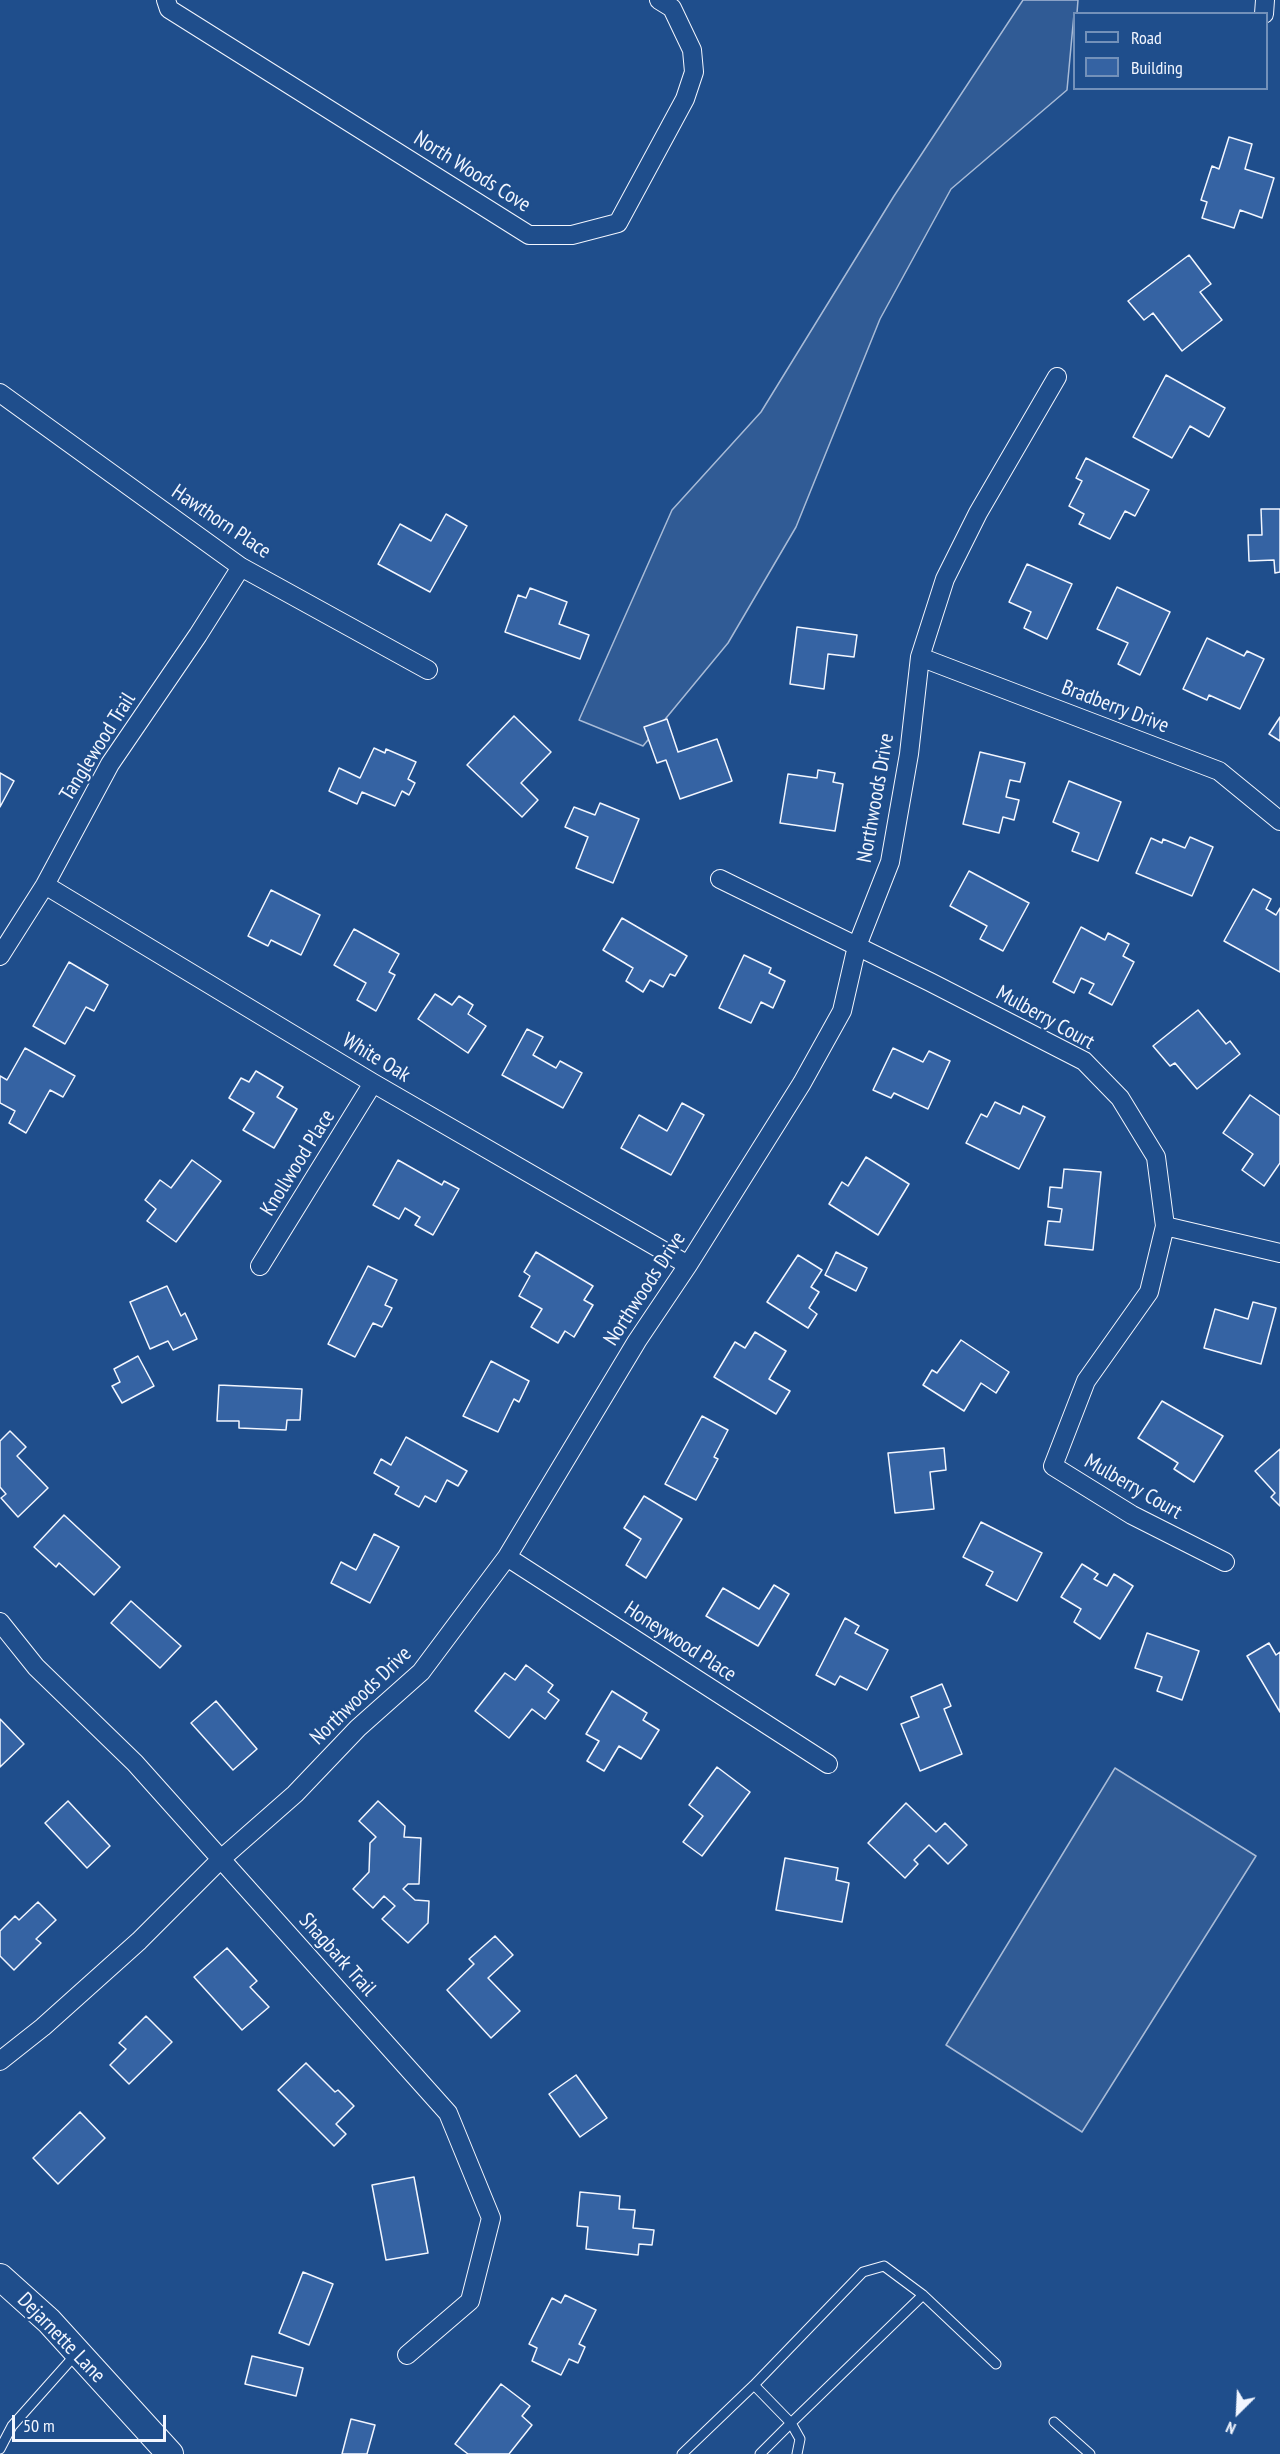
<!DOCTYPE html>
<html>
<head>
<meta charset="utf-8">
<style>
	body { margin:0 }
	#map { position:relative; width:1280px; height:2454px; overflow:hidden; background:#1f4e8c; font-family:"PT Sans Narrow",sans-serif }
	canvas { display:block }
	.legend { position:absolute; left:1073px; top:12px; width:195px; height:78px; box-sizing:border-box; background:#1f4e8c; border:2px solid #7391ba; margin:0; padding:8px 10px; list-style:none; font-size:18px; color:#f2f6ff }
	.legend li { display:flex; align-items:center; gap:12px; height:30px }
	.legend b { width:30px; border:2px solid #7391ba }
	.north { position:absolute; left:1208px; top:2382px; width:60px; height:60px; -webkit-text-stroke:4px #1f4e8c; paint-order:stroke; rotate:204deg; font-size:16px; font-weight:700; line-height:24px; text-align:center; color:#f2f6ff }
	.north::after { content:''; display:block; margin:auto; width:21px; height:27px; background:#f2f6ff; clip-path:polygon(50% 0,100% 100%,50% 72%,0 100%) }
	.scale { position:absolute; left:12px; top:2415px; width:154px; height:27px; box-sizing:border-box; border:3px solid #f2f6ff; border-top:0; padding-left:8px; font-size:18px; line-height:21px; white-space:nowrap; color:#f2f6ff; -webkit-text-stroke:4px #1f4e8c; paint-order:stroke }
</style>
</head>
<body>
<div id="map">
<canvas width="1280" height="2454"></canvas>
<ul class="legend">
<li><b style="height:8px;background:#1f4e8c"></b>Road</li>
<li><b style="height:16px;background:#3563a3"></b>Building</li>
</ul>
<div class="north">N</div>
<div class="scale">50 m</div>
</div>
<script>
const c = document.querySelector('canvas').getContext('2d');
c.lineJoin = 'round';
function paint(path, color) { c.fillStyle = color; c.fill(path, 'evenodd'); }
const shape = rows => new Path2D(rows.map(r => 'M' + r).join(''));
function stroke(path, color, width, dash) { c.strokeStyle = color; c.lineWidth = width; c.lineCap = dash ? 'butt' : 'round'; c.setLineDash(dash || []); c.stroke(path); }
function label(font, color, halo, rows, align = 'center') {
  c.font = font + ' "PT Sans Narrow",sans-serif'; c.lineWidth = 4.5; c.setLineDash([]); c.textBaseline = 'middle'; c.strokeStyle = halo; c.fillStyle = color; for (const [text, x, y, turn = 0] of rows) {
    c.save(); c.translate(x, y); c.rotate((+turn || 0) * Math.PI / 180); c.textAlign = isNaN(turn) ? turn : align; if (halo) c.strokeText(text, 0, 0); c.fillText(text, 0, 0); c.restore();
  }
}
const built = shape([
	[1023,0,1078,0,1077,13,1074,14,1067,90,951,189,880,319,796,527,728,643,643,746,579,720,672,510,761,412,894,196,1023,0],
	[1115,1768,1256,1856,1082,2132,946,2045,1115,1768]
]);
const building = shape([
	[1229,137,1252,144,1245,169,1274,178,1262,218,1240,210,1234,228,1202,218,1207,202,1201,200,1212,166,1219,169,1229,137],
	[1189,255,1211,284,1200,292,1222,320,1182,351,1153,313,1144,320,1128,301,1189,255],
	[1166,375,1225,408,1209,437,1190,426,1172,458,1133,437,1166,375],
	[1086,458,1149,490,1135,516,1125,511,1110,539,1079,524,1084,514,1069,506,1082,481,1076,478,1086,458],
	[1261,509,1280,509,1280,572,1275,573,1274,560,1249,561,1248,535,1262,535,1261,509],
	[446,514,467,526,430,592,378,564,400,524,431,541,446,514],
	[1027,564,1072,584,1047,639,1024,628,1031,612,1009,602,1027,564],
	[1117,587,1170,612,1140,675,1118,664,1128,643,1097,629,1117,587],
	[530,588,567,602,559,624,589,635,580,659,505,632,518,595,526,598,530,588],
	[797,627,857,635,854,657,828,654,824,689,790,684,797,627],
	[1207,638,1244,656,1247,651,1264,659,1240,709,1209,695,1207,700,1183,689,1207,638],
	[514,716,551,752,521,783,538,800,522,817,467,765,514,716],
	[1280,717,1280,741,1269,734,1280,717],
	[667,719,678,752,717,739,732,781,680,799,666,760,657,763,644,727,667,719],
	[374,748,385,753,386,749,416,762,408,779,415,783,409,795,402,791,395,806,362,792,357,804,329,791,339,768,360,778,374,748],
	[980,752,1025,763,1020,782,1010,780,1006,797,1019,800,1014,820,1003,817,999,833,963,824,980,752],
	[818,770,835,773,833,782,843,784,835,831,780,823,788,774,817,778,818,770],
	[0,773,14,781,0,807,0,773],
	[1069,781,1121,802,1098,861,1072,851,1079,833,1053,822,1069,781],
	[600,803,639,819,613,883,576,868,588,837,565,827,574,807,595,815,600,803],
	[1190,837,1213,847,1192,896,1136,873,1151,838,1162,843,1163,839,1185,848,1190,837],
	[969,871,1029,903,1003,951,980,939,987,926,950,906,969,871],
	[1253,889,1271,899,1266,909,1276,915,1280,908,1280,972,1224,941,1253,889],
	[271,890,320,915,301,955,271,940,268,946,248,936,271,890],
	[622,918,687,956,675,976,670,974,663,987,650,980,643,992,626,981,633,968,603,950,622,918],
	[1081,927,1105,940,1108,933,1129,944,1123,956,1134,962,1112,1005,1089,993,1094,984,1081,978,1074,993,1053,982,1081,927],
	[354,929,399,954,389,972,395,975,376,1011,357,1000,366,983,334,965,354,929],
	[744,955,771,968,769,973,785,981,773,1008,761,1002,751,1023,719,1008,744,955],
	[69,962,108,985,94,1011,86,1007,65,1044,33,1026,69,962],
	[435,994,452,1005,459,996,473,1005,468,1014,486,1026,468,1053,418,1019,435,994],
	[1198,1010,1226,1044,1230,1041,1240,1054,1197,1089,1175,1063,1170,1066,1153,1046,1198,1010],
	[527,1029,543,1037,533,1055,556,1068,560,1061,582,1073,563,1108,502,1075,527,1029],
	[25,1048,75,1076,63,1097,50,1090,26,1133,9,1123,15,1111,0,1103,0,1076,7,1080,25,1048],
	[893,1048,923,1062,929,1051,950,1061,928,1109,894,1093,891,1098,873,1090,893,1048],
	[256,1071,283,1087,277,1097,297,1109,274,1148,243,1130,254,1113,229,1098,241,1078,249,1082,256,1071],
	[1250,1095,1280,1116,1280,1163,1264,1186,1242,1170,1253,1154,1223,1133,1250,1095],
	[995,1102,1020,1114,1023,1106,1045,1117,1019,1169,966,1143,981,1114,987,1117,995,1102],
	[682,1103,704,1115,671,1175,621,1148,639,1115,667,1131,682,1103],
	[866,1157,909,1184,878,1235,829,1204,842,1182,848,1186,866,1157],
	[192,1160,221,1181,176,1242,147,1221,156,1209,145,1200,160,1180,171,1188,192,1160],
	[398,1160,442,1185,444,1181,459,1189,433,1235,415,1225,420,1217,405,1208,399,1219,373,1205,398,1160],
	[1064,1169,1101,1172,1093,1250,1045,1245,1048,1221,1060,1222,1062,1209,1048,1207,1050,1187,1062,1188,1064,1169],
	[536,1252,593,1286,584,1300,593,1305,574,1337,565,1331,558,1343,531,1327,542,1309,519,1296,530,1276,524,1272,536,1252],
	[836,1252,867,1268,856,1291,825,1275,836,1252],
	[798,1255,822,1270,811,1287,819,1292,809,1308,817,1314,808,1328,767,1302,798,1255],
	[368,1266,397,1280,385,1305,392,1308,382,1327,373,1323,355,1357,328,1344,368,1266],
	[167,1286,181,1316,185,1313,197,1339,173,1350,168,1341,150,1349,130,1302,167,1286],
	[1253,1302,1276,1308,1261,1364,1204,1348,1215,1309,1248,1319,1253,1302],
	[755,1332,786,1351,769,1379,790,1391,776,1414,714,1377,735,1342,745,1348,755,1332],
	[961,1340,1009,1372,996,1393,981,1383,964,1411,923,1385,932,1370,937,1373,961,1340],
	[138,1356,154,1386,122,1403,112,1386,120,1382,114,1369,138,1356],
	[491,1361,529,1381,519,1402,514,1399,498,1432,463,1416,491,1361],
	[219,1385,302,1389,300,1420,287,1420,286,1430,239,1428,239,1421,217,1421,219,1385],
	[1162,1401,1223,1436,1194,1482,1174,1469,1178,1463,1138,1438,1162,1401],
	[702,1416,728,1430,714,1457,718,1459,696,1500,665,1484,702,1416],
	[10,1431,26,1447,17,1456,48,1488,18,1517,1,1498,6,1494,0,1487,0,1441,10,1431],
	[406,1437,467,1471,458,1486,447,1480,436,1502,425,1496,419,1507,395,1494,399,1487,374,1473,381,1459,391,1465,406,1437],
	[944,1448,946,1470,930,1472,934,1509,895,1513,888,1453,944,1448],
	[1280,1449,1280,1506,1271,1497,1275,1493,1255,1471,1280,1449],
	[644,1496,682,1519,646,1578,626,1565,641,1539,624,1528,644,1496],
	[64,1515,120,1567,94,1595,59,1563,56,1567,34,1547,64,1515],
	[981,1522,1042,1553,1017,1601,986,1585,993,1572,963,1557,981,1522],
	[374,1534,399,1547,370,1603,331,1583,341,1562,356,1570,374,1534],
	[1082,1564,1098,1574,1094,1579,1107,1586,1114,1574,1133,1586,1100,1639,1074,1622,1081,1609,1061,1597,1082,1564],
	[774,1585,789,1594,758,1646,706,1616,723,1588,759,1609,774,1585],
	[131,1601,181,1646,160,1668,111,1623,131,1601],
	[845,1618,859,1626,855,1633,888,1650,867,1690,840,1676,835,1685,816,1675,845,1618],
	[1147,1633,1199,1651,1182,1700,1157,1691,1162,1677,1135,1668,1147,1633],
	[1269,1643,1276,1655,1280,1652,1280,1712,1247,1656,1269,1643],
	[526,1665,553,1685,548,1692,559,1700,545,1719,532,1709,509,1738,475,1711,505,1673,515,1680,526,1665],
	[942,1684,951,1706,944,1709,962,1754,920,1771,901,1724,919,1717,911,1697,942,1684],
	[612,1691,647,1713,643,1720,659,1730,641,1759,619,1746,604,1771,587,1761,599,1741,586,1734,612,1691],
	[216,1701,257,1749,233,1770,191,1723,216,1701],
	[0,1719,24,1744,0,1767,0,1719],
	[717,1767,750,1792,702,1856,683,1842,703,1816,689,1805,717,1767],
	[68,1801,110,1846,87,1868,45,1823,68,1801],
	[378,1801,405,1826,404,1837,421,1838,419,1884,408,1884,403,1889,415,1900,429,1901,428,1923,408,1943,382,1919,395,1906,384,1896,373,1908,353,1889,369,1872,370,1843,376,1837,359,1821,378,1801],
	[906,1803,936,1832,945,1823,967,1845,948,1864,929,1845,914,1860,918,1864,905,1878,868,1843,906,1803],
	[785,1858,838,1868,836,1880,849,1883,842,1922,776,1910,785,1858],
	[38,1902,56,1920,36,1939,41,1943,14,1970,0,1956,0,1931,15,1916,19,1920,38,1902],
	[495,1936,513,1955,488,1978,520,2011,491,2038,447,1990,474,1964,469,1959,495,1936],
	[227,1948,257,1981,250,1987,269,2007,242,2030,194,1977,227,1948],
	[146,2016,172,2042,129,2084,110,2065,126,2049,119,2043,146,2016],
	[306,2063,335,2092,338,2090,354,2106,336,2124,346,2134,334,2146,278,2090,306,2063],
	[576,2075,607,2118,580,2137,549,2094,576,2075],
	[80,2112,105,2138,58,2184,33,2158,80,2112],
	[414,2177,428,2253,386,2260,372,2185,414,2177],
	[580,2192,620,2196,619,2209,635,2210,633,2228,654,2230,652,2245,639,2244,638,2255,586,2249,588,2227,577,2226,580,2192],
	[303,2272,333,2284,309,2345,279,2333,303,2272],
	[565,2295,596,2310,579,2344,585,2347,578,2363,569,2359,561,2375,532,2361,537,2348,529,2344,552,2298,561,2303,565,2295],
	[252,2356,303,2368,296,2396,245,2384,252,2356],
	[501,2384,530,2406,522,2416,532,2425,509,2454,468,2454,455,2444,501,2384],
	[351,2419,375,2425,367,2454,342,2454,351,2419]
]);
const service = shape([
	[923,2295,791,2423,754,2385,863,2272,884,2266,923,2295,996,2364],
	[1054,2422,1090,2454],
	[0,2449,12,2426,77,2353],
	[682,2454,754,2385],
	[760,2454,791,2423,800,2439,797,2454]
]);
const minor = shape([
	[166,0,169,9,529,235,572,235,618,223,685,99,694,72,692,50,672,8,659,0],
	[1264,14,1265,0],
	[0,393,241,567,428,670],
	[920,657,1219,771,1280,821],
	[720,879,930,982,1084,1061,1120,1098,1156,1157,1165,1226,1149,1292,1086,1381,1053,1466,1132,1515,1225,1562],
	[45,885,373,1083,688,1265],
	[0,956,45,885,110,764,198,635,241,567],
	[1165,1226,1280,1253],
	[260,1266,373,1083],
	[507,1557,828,1764],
	[0,1622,36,1667,135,1763,448,2113,491,2218,470,2301,407,2355],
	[0,2061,43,2027,139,1941,221,1859,295,1794,358,1728,421,1672,507,1557,637,1341,688,1265,802,1083,842,1011,857,946,890,862,909,754,920,657,945,579,978,513,1057,377]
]);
const secondary = shape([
	[0,2277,49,2321,170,2454]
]);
const streetNames = [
	["North Woods Cove",472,172,32],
	["Hawthorn Place",221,522,34],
	["Bradberry Drive",1115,707,21],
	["Tanglewood Trail",98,747,-58],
	["Northwoods Drive",876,798,-80],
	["Mulberry Court",1045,1018,29],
	["White Oak",376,1058,31],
	["Knollwood Place",298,1163,-58],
	["Northwoods Drive",645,1289,-57],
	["Mulberry Court",1133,1487,30],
	["Honeywood Place",680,1642,33],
	["Northwoods Drive",361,1696,-44],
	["Shagbark Trail",337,1955,48],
	["Dejarnette Lane",61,2338,46]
];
paint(built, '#305b95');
stroke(built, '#a8bbd7', 1.5);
paint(building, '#3563a3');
stroke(building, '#f2f6ff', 1.5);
stroke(service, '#f2f6ff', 11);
stroke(minor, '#f2f6ff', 20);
stroke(secondary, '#f2f6ff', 28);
stroke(service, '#1f4e8c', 9);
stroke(minor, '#1f4e8c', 18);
stroke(secondary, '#1f4e8c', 26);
label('21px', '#f2f6ff', '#1f4e8c', streetNames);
</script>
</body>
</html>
